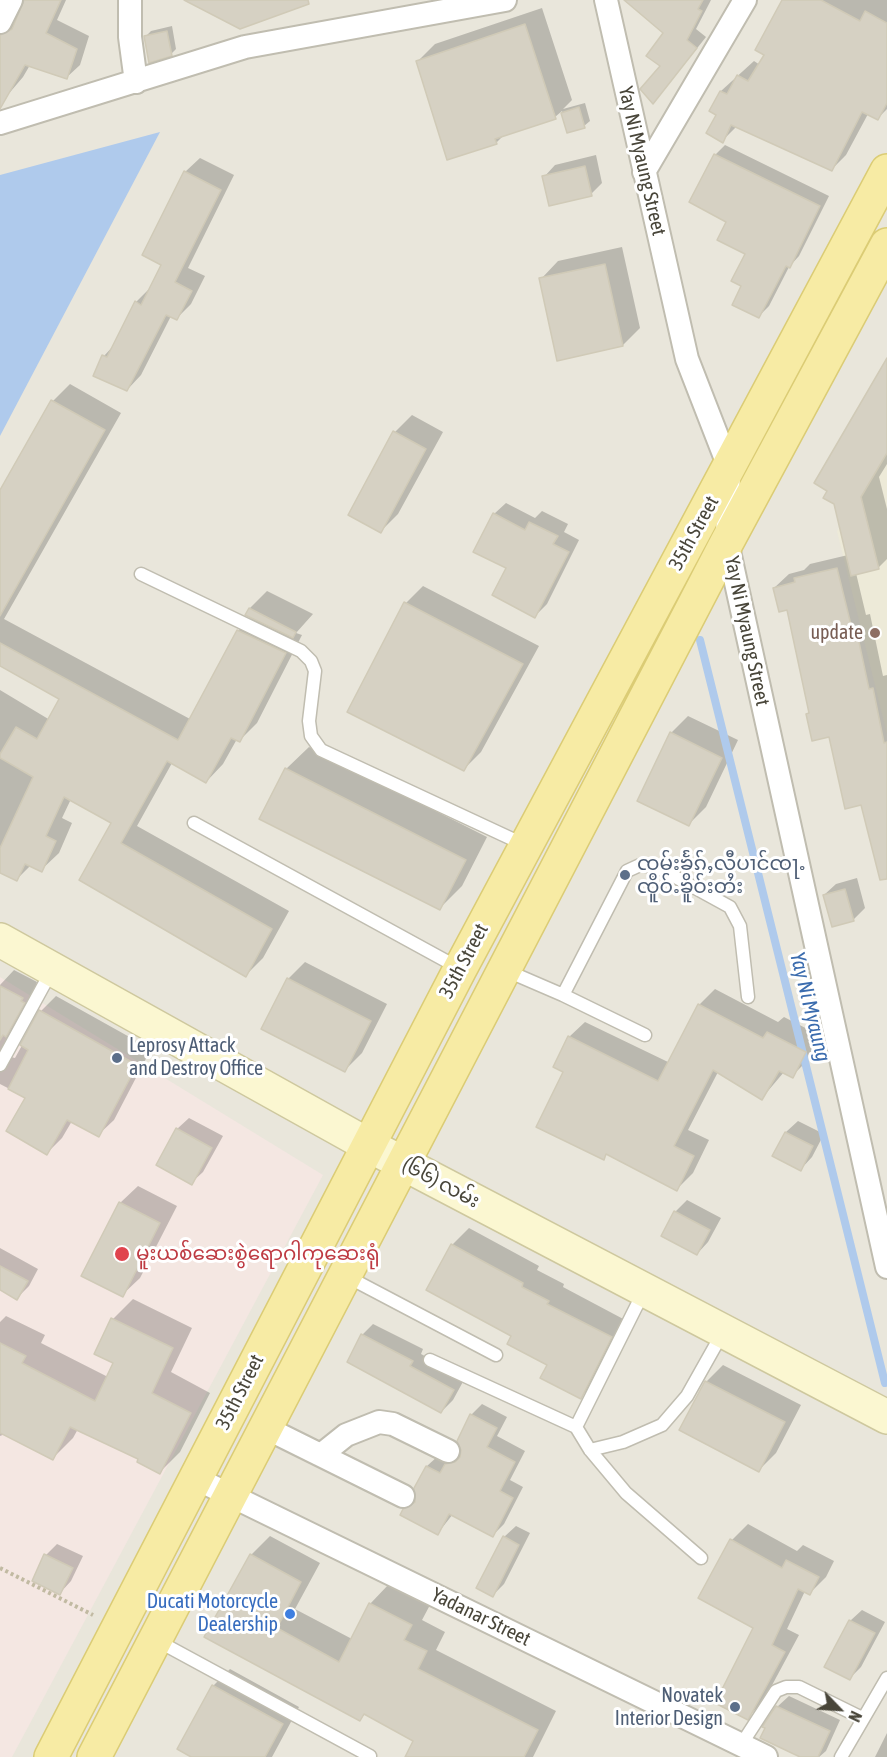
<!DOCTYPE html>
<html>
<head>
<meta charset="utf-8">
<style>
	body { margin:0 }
	#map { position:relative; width:887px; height:1757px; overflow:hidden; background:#f5f4ed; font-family:"Asap Condensed",sans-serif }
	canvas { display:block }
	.north { position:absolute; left:809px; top:1679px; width:60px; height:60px; -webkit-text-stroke:4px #fff; paint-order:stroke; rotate:115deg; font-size:16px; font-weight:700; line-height:24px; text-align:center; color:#49463a }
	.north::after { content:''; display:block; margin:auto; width:21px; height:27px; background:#49463a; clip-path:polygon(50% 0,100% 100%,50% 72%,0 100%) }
</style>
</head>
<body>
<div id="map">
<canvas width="887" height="1757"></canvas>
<div class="north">N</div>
</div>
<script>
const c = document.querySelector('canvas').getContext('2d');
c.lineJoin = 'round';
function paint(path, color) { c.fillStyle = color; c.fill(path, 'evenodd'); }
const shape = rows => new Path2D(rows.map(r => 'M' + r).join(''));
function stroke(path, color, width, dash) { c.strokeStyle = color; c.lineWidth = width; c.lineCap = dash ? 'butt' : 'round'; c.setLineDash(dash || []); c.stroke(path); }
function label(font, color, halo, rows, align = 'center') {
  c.font = font + ' "Asap Condensed","Noto Sans Myanmar",sans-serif'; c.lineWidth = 6; c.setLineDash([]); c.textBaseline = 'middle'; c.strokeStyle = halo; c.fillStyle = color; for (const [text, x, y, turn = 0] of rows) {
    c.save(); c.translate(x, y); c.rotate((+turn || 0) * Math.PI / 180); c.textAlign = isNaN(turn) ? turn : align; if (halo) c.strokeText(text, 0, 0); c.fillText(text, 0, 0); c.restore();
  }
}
const residential = shape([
	[0,0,887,0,887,1757,0,1757]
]);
const education = shape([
	[887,452,887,734,837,531]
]);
const medical = shape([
	[0,977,323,1175,12,1757,0,1757]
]);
const water = shape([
	[160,132,0,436,0,175]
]);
const shadow = shape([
	[26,0,66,0,57,20,89,36,80,65,67,77,30,65,23,77,0,104,0,13,1,17,14,24],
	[626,0,711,0,696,29,706,37,663,91,665,33],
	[784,0,887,0,887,109,877,119,868,114,846,155,831,170,737,126,722,141,718,114,721,91,754,61,760,65,766,55],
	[542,8,572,100,563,109,585,103,590,121,584,126,568,131,562,111,555,117,504,135,496,143,418,61,435,44],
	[172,26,176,49,171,54,146,36,151,31],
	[725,145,829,196,799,256,789,267,769,306,759,316,743,285,747,254,728,222,715,155],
	[596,155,602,183,591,194,544,177,555,165],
	[200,158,234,175,188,268,205,276,191,304,176,319,171,316,141,375,127,390,104,356,115,344,136,302,151,287,163,264,185,172],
	[622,247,640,328,623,345,541,279,558,261],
	[887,359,887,464,879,477,887,509,887,559,878,568,856,573,866,615,870,614,883,676,887,675,887,870,862,804,830,735,810,712,788,608,774,588,789,574,804,570,810,564,848,555],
	[70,384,121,413,4,619,190,719,239,630,252,617,250,608,267,591,313,614,296,633,302,635,257,723,240,740,237,739,223,764,206,782,172,763,137,826,289,911,263,958,246,975,81,879,113,823,71,799,62,818,72,823,59,853,41,870,31,865,17,879,0,872,0,690,50,720,61,699,0,665,0,493,53,401],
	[412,415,443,432,398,514,381,531,395,432],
	[506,503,535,518,542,511,568,524,564,532,579,540,547,604,535,616,508,568,494,514],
	[423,586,539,646,481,752,464,769,406,603],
	[688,716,738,740,706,807,689,824,671,733],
	[309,747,487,837,462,886,440,908,286,769],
	[857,878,865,908,853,920,824,895,836,884],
	[305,962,387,1004,362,1053,345,1070,288,979],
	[14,970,37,982,36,985,39,987,11,1057,15,1058,41,1011,56,996,151,1049,114,1120,98,1135,72,1121,62,1138,47,1153,27,1098,0,1084,0,985],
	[715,989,778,1022,784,1017,821,1036,808,1060,792,1076,784,1072,762,1098,718,1072,688,1130,709,1140,693,1173,677,1189,608,1153,603,1158,565,1071,569,1037,585,1022,668,1062,699,1005],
	[189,1118,223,1136,203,1172,191,1183,177,1129],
	[798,1121,824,1134,812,1157,801,1169,774,1156,786,1132],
	[138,1186,177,1206,140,1278,122,1295,120,1203],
	[687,1200,721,1218,708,1242,697,1254,663,1236,675,1212],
	[469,1228,539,1266,537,1270,564,1284,563,1287,627,1321,597,1381,580,1397,549,1364,513,1336,452,1245],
	[0,1248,38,1269,29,1286,17,1298,0,1289],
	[133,1299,192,1328,171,1372,210,1393,180,1452,160,1472,140,1458,78,1429,73,1438,53,1458,5,1434,0,1436,0,1322,6,1316,45,1335,41,1343,108,1377,115,1362,113,1319],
	[373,1324,423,1349,421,1354,465,1378,453,1400,441,1412,362,1335],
	[723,1365,801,1405,776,1453,759,1470,706,1382],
	[482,1404,507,1417,497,1436,525,1451,510,1480,523,1487,504,1524,493,1535,453,1514,438,1533,404,1510,416,1498,415,1489,427,1466,438,1456,462,1453,471,1415],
	[748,1524,797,1551,803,1545,834,1561,826,1577,810,1593,805,1591,787,1629,799,1635,763,1702,747,1718,755,1627,732,1540],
	[516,1526,530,1533,504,1584,493,1595,504,1537],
	[270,1536,320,1563,295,1609,352,1639,370,1604,389,1584,430,1605,422,1620,445,1632,436,1650,556,1711,533,1757,407,1757,415,1741,366,1713,360,1719,206,1637,251,1555],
	[57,1544,83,1556,71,1581,60,1593,46,1555],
	[862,1610,885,1622,861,1667,849,1679,850,1621],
	[230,1669,299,1707,272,1757,195,1757,213,1686],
	[789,1696,840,1720,826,1751,819,1757,804,1757,777,1707],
	[887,1733,887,1757,875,1757]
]);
const stream = shape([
	[700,640,885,1383]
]);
const building = shape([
	[24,0,61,0,46,33,77,49,67,79,25,65,0,109,0,35,12,29,24,0],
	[184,0,308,0,309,4,240,29,184,0],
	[624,0,703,0,698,9,702,11,687,40,697,48,653,104,640,89,660,66,646,56,663,33,624,0],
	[782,0,821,0,860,21,865,11,887,23,887,103,878,120,862,112,832,171,731,125,723,143,706,133,716,115,709,111,720,91,727,94,737,75,748,81,764,55,755,50,782,0],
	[525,24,556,119,495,139,497,144,447,160,416,61,525,24],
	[167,31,172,56,149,63,144,36,167,31],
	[579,107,585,128,567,133,561,113,579,107],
	[714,154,820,206,790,268,786,266,759,318,732,305,741,286,731,281,745,254,717,240,726,222,689,202,714,154],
	[585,166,592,196,549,206,542,176,585,166],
	[184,171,221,190,175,282,192,291,177,320,166,315,127,391,93,376,102,355,107,357,135,301,141,305,161,265,142,255,184,171],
	[605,264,623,346,557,361,539,278,605,264],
	[887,358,887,453,861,497,879,569,851,576,834,504,823,498,827,491,814,483,887,358],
	[51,400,105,430,0,616,0,490,51,400],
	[393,431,426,449,381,533,348,515,393,431],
	[493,513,525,530,529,522,558,536,553,544,569,552,535,618,492,595,506,568,473,552,493,513],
	[837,568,852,629,856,628,869,689,873,688,884,743,887,742,887,879,880,880,861,805,845,809,829,737,812,741,806,714,809,713,787,610,779,612,773,588,795,582,794,578,837,568],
	[404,602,523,664,464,771,347,712,404,602],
	[249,608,296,632,293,638,245,615,249,608],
	[237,630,286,653,240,742,231,738,206,783,167,761,121,843,272,929,246,977,79,880,111,823,64,797,46,836,56,841,42,872,25,864,17,881,0,873,0,848,33,777,0,758,0,754,16,727,37,739,59,699,0,666,0,643,178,740,237,630],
	[670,732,722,758,689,826,637,801,670,732],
	[285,768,466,860,440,910,259,819,285,768],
	[845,889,854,921,832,927,823,895,845,889],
	[287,978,371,1021,345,1072,261,1029,287,978],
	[0,986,23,998,21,1001,25,1003,6,1037,3,1035,0,1040,0,986],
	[698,1004,763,1038,767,1032,806,1052,793,1078,779,1071,762,1100,713,1070,674,1146,694,1156,677,1191,606,1154,604,1160,536,1127,563,1072,553,1067,568,1036,658,1081,698,1004],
	[39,1010,137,1065,99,1137,67,1120,47,1155,6,1131,25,1098,8,1089,28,1050,20,1045,39,1010],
	[176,1128,212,1148,192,1185,156,1165,176,1128],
	[785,1132,813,1146,801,1171,772,1156,785,1132],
	[119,1202,160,1223,123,1297,81,1276,119,1202],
	[674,1211,710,1230,697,1255,661,1236,674,1211],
	[451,1244,523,1283,522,1287,549,1301,547,1304,612,1337,581,1399,540,1378,547,1365,507,1344,511,1336,426,1290,451,1244],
	[0,1266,28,1281,17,1300,0,1290,0,1266],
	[111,1318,173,1348,152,1393,191,1413,160,1474,137,1462,138,1459,70,1427,53,1460,0,1433,0,1343,26,1356,22,1363,95,1401,113,1363,94,1354,111,1318],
	[361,1334,413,1361,410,1366,454,1390,441,1413,347,1362,361,1334],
	[705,1381,785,1422,759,1472,679,1430,705,1381],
	[470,1414,497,1428,487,1447,515,1462,500,1491,513,1498,493,1537,449,1514,438,1535,400,1515,403,1509,415,1502,414,1488,426,1466,440,1473,445,1464,455,1462,460,1457,461,1450,457,1441,470,1414],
	[503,1536,519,1545,493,1597,476,1588,503,1536],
	[730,1539,782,1568,786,1560,819,1577,810,1595,798,1589,772,1645,785,1652,748,1720,715,1703,753,1628,698,1598,730,1539],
	[44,1554,73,1568,60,1595,32,1581,44,1554],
	[250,1554,301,1582,277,1628,339,1662,369,1603,412,1625,404,1640,427,1651,418,1669,538,1730,524,1757,405,1757,413,1741,364,1714,360,1721,204,1637,250,1554],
	[849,1620,875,1633,850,1680,824,1667,849,1620],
	[212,1685,283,1724,265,1757,191,1757,177,1749,212,1685],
	[776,1706,830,1731,818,1757,800,1757,760,1738,765,1728,762,1727,776,1706]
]);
const path = shape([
	[0,1568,93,1615]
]);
const lane = shape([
	[141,574,301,651,311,661,315,671,309,721,311,736,321,750,525,845],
	[194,823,459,968],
	[505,970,563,995,627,871,640,865,657,867,730,907,740,926,748,997],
	[563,995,645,1035],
	[0,1065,52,970],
	[346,1276,496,1355],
	[430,1360,576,1427,590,1450,626,1493,701,1558],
	[576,1427,644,1291],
	[590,1450,623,1442,662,1425,687,1396,723,1332],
	[156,1640,370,1756],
	[741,1745,776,1691,786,1687,799,1687,862,1718],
	[841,1757,887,1678]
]);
const street = shape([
	[130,0,130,37,136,82],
	[606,0,687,359,729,467,727,542,887,1267],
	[0,22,11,0],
	[0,123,245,47,505,0],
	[644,172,745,0],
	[266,1428,403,1496],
	[321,1455,346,1435,379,1422,393,1424,448,1451],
	[195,1478,766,1757]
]);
const secondary = shape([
	[0,940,368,1145,887,1417]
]);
const primary = shape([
	[51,1757,460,969,887,171],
	[94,1757,727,542,887,245]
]);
const markers = [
	[875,633,6,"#8d6e63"],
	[625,875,6,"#5c6f8a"],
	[117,1058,6,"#5c6f8a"],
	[122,1254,8,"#e0444e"],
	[290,1614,6,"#3f7fe0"],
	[735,1707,6,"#5c6f8a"]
];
const streetNames = [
	["Yay Ni Myaung Street",642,161,77],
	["35th Street",694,533,-61],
	["Yay Ni Myaung Street",747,631,78],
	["35th Street",464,961,-62],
	["(၆၆) လမ်း",441,1183,28],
	["35th Street",240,1392,-63],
	["Yadanar Street",481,1617,26]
];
const educationNames = [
	["update",863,633]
];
const serviceNames = [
	["ၸုမ်းၶႅၵ်ႇလီပၢင်ၸႃႉ",637,864],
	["ၸိူဝ်ႉၶိူဝ်းတႆး",637,887],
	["Leprosy Attack",129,1046],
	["and Destroy Office",129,1069],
	["Novatek",723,1696,"right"],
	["Interior Design",723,1719,"right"]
];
const healthNames = [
	["မူးယစ်ဆေးစွဲရောဂါကုဆေးရုံ",136,1254]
];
const shopNames = [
	["Ducati Motorcycle",278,1602],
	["Dealership",278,1625]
];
const waterNames = [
	["Yay Ni Myaung",810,1007,76]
];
paint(residential, '#e9e6db');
paint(education, '#edead8');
paint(medical, '#f4e7e2');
paint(water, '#afcaec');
paint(shadow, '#0003');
stroke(stream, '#afcaec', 8);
paint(building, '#d6d1c3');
stroke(building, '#d0cab7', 1.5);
stroke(lane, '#c0bdb0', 15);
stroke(street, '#c0bdb0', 26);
stroke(secondary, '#cec89e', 36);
stroke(primary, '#dbcc75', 36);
stroke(path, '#c1baa2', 4, [3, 3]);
stroke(lane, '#fff', 12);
stroke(street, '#fff', 22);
stroke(secondary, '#fbf7d1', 33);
stroke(primary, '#f7eba4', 33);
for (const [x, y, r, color] of markers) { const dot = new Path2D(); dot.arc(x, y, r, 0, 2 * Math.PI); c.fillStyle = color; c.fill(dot); stroke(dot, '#fff', 2); }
label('20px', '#49463a', '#fff', streetNames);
label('20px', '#785e54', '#fff', educationNames, 'right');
label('20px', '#4e5e75', '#fff', serviceNames, 'left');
label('20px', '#be3a42', '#fff', healthNames, 'left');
label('20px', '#366cbe', '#fff', shopNames, 'right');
label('italic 21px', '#3b6cae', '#fff', waterNames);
</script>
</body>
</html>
